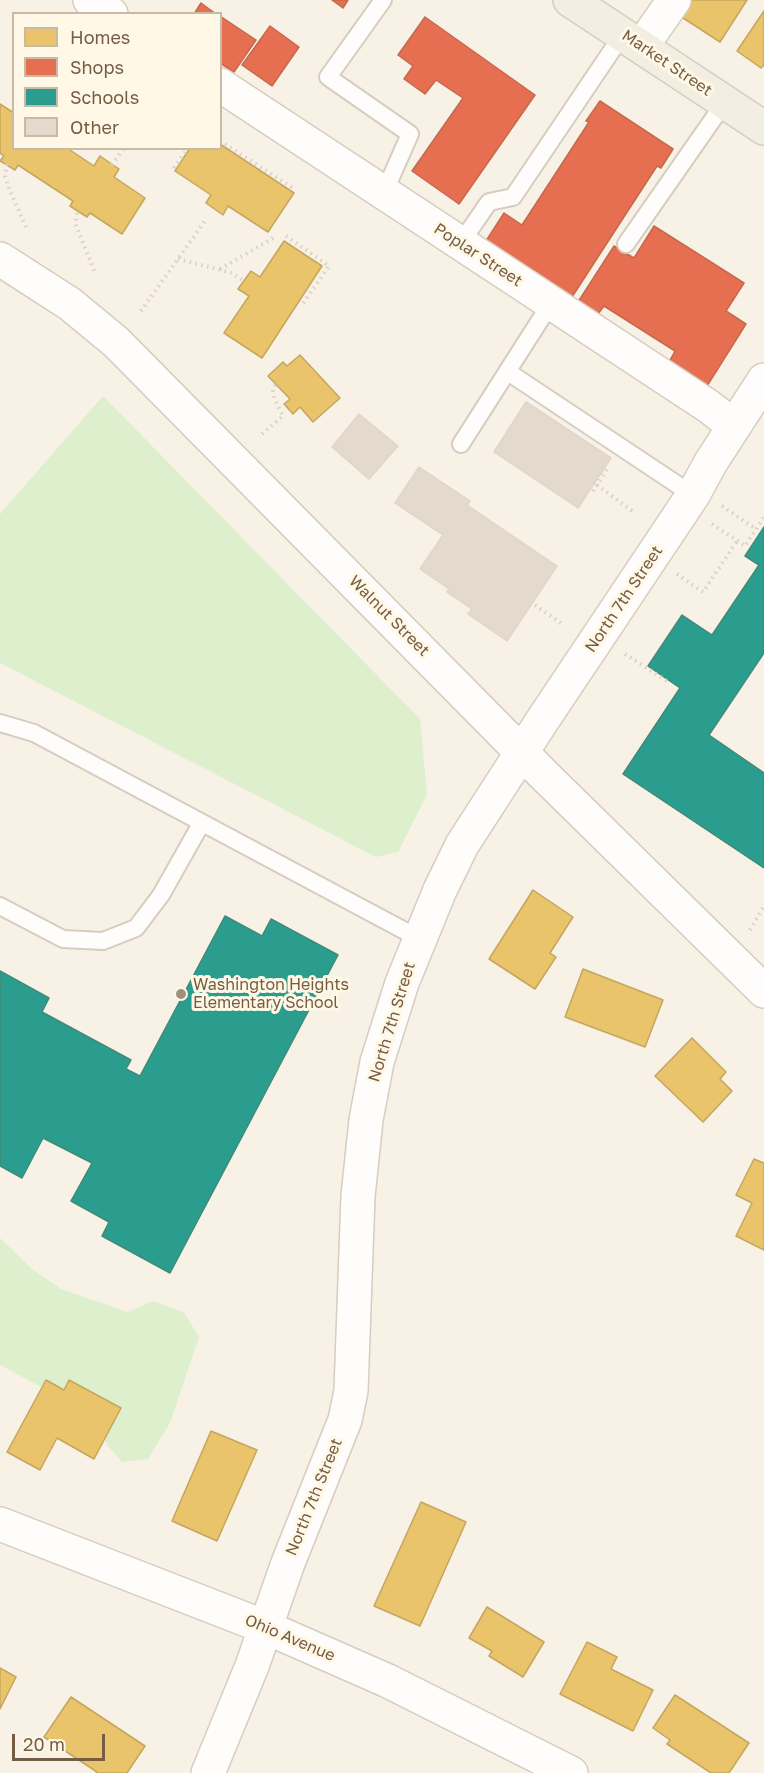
<!DOCTYPE html>
<html>
<head>
<meta charset="utf-8">
<style>
	body { margin:0 }
	#map { position:relative; width:764px; height:1773px; overflow:hidden; background:#f7f2e5; font-family:"Golos Text",sans-serif }
	canvas { display:block }
	.legend { position:absolute; left:12px; top:12px; width:210px; height:138px; box-sizing:border-box; background:#fff8e6; border:2px solid #c8baa5; margin:0; padding:8px 10px; list-style:none; font-size:18px; color:#765c44 }
	.legend li { display:flex; align-items:center; gap:12px; height:30px }
	.legend b { width:30px; border:2px solid #c8baa5 }
	.scale { position:absolute; left:12px; top:1734px; width:93px; height:27px; box-sizing:border-box; border:3px solid #765c44; border-top:0; padding-left:8px; font-size:18px; line-height:21px; white-space:nowrap; color:#765c44; -webkit-text-stroke:4px #fff8e6; paint-order:stroke }
</style>
</head>
<body>
<div id="map">
<canvas width="764" height="1773"></canvas>
<ul class="legend">
<li><b style="height:16px;background:#e9c46a"></b>Homes</li>
<li><b style="height:16px;background:#e76f51"></b>Shops</li>
<li><b style="height:16px;background:#2a9d8f"></b>Schools</li>
<li><b style="height:16px;background:#e3dacd"></b>Other</li>
</ul>
<div class="scale">20 m</div>
</div>
<script>
const c = document.querySelector('canvas').getContext('2d');
c.lineJoin = 'round';
function paint(path, color) { c.fillStyle = color; c.fill(path, 'evenodd'); }
const shape = rows => new Path2D(rows.map(r => 'M' + r).join(''));
function stroke(path, color, width, dash) { c.strokeStyle = color; c.lineWidth = width; c.lineCap = dash ? 'butt' : 'round'; c.setLineDash(dash || []); c.stroke(path); }
function label(font, color, halo, rows, align = 'center') {
  c.font = font + ' "Golos Text",sans-serif'; c.lineWidth = 6; c.setLineDash([]); c.textBaseline = 'middle'; c.strokeStyle = halo; c.fillStyle = color; for (const [text, x, y, turn = 0] of rows) {
    c.save(); c.translate(x, y); c.rotate((+turn || 0) * Math.PI / 180); c.textAlign = isNaN(turn) ? turn : align; if (halo) c.strokeText(text, 0, 0); c.fillText(text, 0, 0); c.restore();
  }
}
const green = shape([
	[103,396,420,719,427,795,398,852,376,857,0,663,0,514],
	[0,1238,32,1269,61,1289,128,1312,153,1301,184,1312,199,1337,170,1423,148,1459,122,1462,107,1445,93,1415,67,1395,41,1387,0,1365]
]);
const homes = shape([
	[686,0,747,0,720,42,677,14,686,0],
	[764,11,764,65,761,68,737,51,764,11],
	[0,104,14,113,14,148,67,148,94,166,100,156,119,169,114,177,145,198,122,234,90,213,87,217,70,206,73,201,18,165,15,170,0,161,4,156,0,153,0,104],
	[220,144,294,193,268,232,228,206,223,215,206,203,211,195,175,171,190,148,220,148,220,144],
	[284,241,322,266,262,358,224,333,249,296,238,289,251,271,260,277,284,241],
	[300,355,340,398,313,422,300,407,293,414,284,404,290,399,268,376,283,362,287,366,300,355],
	[533,890,573,917,550,953,556,957,535,989,489,959,533,890],
	[583,969,663,1000,645,1047,565,1017,583,969],
	[692,1038,726,1072,720,1079,732,1091,703,1122,655,1076,692,1038],
	[754,1159,764,1163,764,1250,736,1236,752,1203,736,1195,754,1159],
	[46,1380,64,1390,69,1380,121,1408,94,1459,57,1438,40,1470,7,1452,46,1380],
	[211,1431,257,1450,217,1541,172,1521,211,1431],
	[421,1502,466,1522,420,1626,374,1606,421,1502],
	[487,1607,544,1642,523,1677,489,1656,492,1651,469,1638,487,1607],
	[587,1642,617,1657,611,1669,653,1690,633,1731,560,1694,587,1642],
	[0,1668,16,1677,0,1709,0,1668],
	[675,1695,749,1743,729,1773,711,1773,667,1744,670,1740,653,1728,675,1695],
	[71,1697,145,1746,127,1773,96,1773,97,1772,44,1737,71,1697]
]);
const shops = shape([
	[332,0,348,0,343,8,332,0],
	[201,3,216,14,194,14,201,3],
	[220,16,256,40,234,72,220,63,220,16],
	[425,17,535,95,459,204,412,171,463,98,436,80,425,94,404,79,413,66,398,55,425,17],
	[270,26,299,47,272,86,242,65,270,26],
	[600,101,673,149,661,168,657,166,572,297,486,241,504,213,522,225,589,122,586,121,600,101],
	[654,226,744,283,726,311,746,324,707,386,669,362,675,351,604,306,598,314,578,302,614,246,634,258,654,226]
]);
const schools = shape([
	[764,527,764,653,709,735,764,773,764,868,623,774,680,688,648,666,682,615,712,635,759,565,745,556,764,527],
	[225,916,262,936,271,919,338,955,170,1273,102,1236,109,1222,71,1201,92,1163,43,1138,22,1178,0,1166,0,971,49,998,42,1012,131,1060,126,1069,140,1076,225,916]
]);
const building = shape([
	[526,402,611,458,578,508,494,452,526,402],
	[359,414,398,446,369,479,332,447,359,414],
	[419,467,470,501,467,505,557,566,507,641,468,614,472,609,447,592,449,589,420,569,443,535,395,503,419,467]
]);
const path = shape([
	[220,141,293,188],
	[7,164,5,176,8,186,26,227],
	[112,165,124,148],
	[174,168,188,148],
	[77,213,75,223,96,275],
	[286,236,329,266,302,305],
	[178,259,232,273,244,281],
	[220,269,275,237],
	[141,311,207,218],
	[262,434,283,416,274,398,273,390,276,384],
	[597,485,635,513],
	[593,491,609,466],
	[722,506,756,529],
	[712,524,745,546,764,517],
	[677,574,703,592,737,541],
	[535,605,562,624],
	[625,654,670,683],
	[750,930,764,906]
]);
const service = shape([
	[383,0,328,77,410,134,384,193],
	[460,244,489,202,513,197,623,34],
	[626,244,725,102],
	[508,372,693,495],
	[461,444,551,303],
	[0,723,34,733,420,939],
	[0,906,63,939,103,941,136,928,161,895,201,824]
]);
const minor = shape([
	[90,0,111,14],
	[642,46,674,0],
	[220,85,708,406,734,426],
	[0,259,70,304,116,342,543,774,764,991],
	[0,1524,265,1627,388,1681,571,1773],
	[208,1773,252,1666,288,1563,345,1420,351,1391,358,1196,366,1120,377,1062,402,983,440,890,462,845,542,721,693,495,711,462,764,380]
]);
const primary = shape([
	[570,0,764,128]
]);
const markers = [
	[181,994,6,"#a3907c"]
];
const streetNames = [
	["Market Street",667,63,34],
	["Poplar Street",478,255,33],
	["North 7th Street",624,599,-56],
	["Walnut Street",389,616,45],
	["North 7th Street",392,1022,-73],
	["North 7th Street",314,1497,-68],
	["Ohio Avenue",290,1638,23]
];
const poiNames = [
	["Washington Heights",193,985],
	["Elementary School",193,1003]
];
paint(green, '#deefce');
paint(homes, '#e9c46a');
stroke(homes, '#c6a55f', 1.5);
paint(shops, '#e76f51');
stroke(shops, '#c5694d', 1.5);
paint(schools, '#2a9d8f');
stroke(schools, '#418a78', 1.5);
paint(building, '#e3dacd');
stroke(building, '#e0d5c7', 1.5);
stroke(service, '#d6cdc0', 20);
stroke(minor, '#d6cdc0', 36);
stroke(primary, '#d6cdc2', 36);
stroke(path, '#d8d0c7', 4, [1.5, 4.5]);
stroke(service, '#fefdfb', 16);
stroke(minor, '#fefdfb', 33);
stroke(primary, '#f2eee2', 33);
for (const [x, y, r, color] of markers) { const dot = new Path2D(); dot.arc(x, y, r, 0, 2 * Math.PI); c.fillStyle = color; c.fill(dot); stroke(dot, '#fff8e6', 2); }
label('16px', '#765c44', '#fff8e6', streetNames);
label('16px', '#765c44', '#fff8e6', poiNames, 'left');
</script>
</body>
</html>
